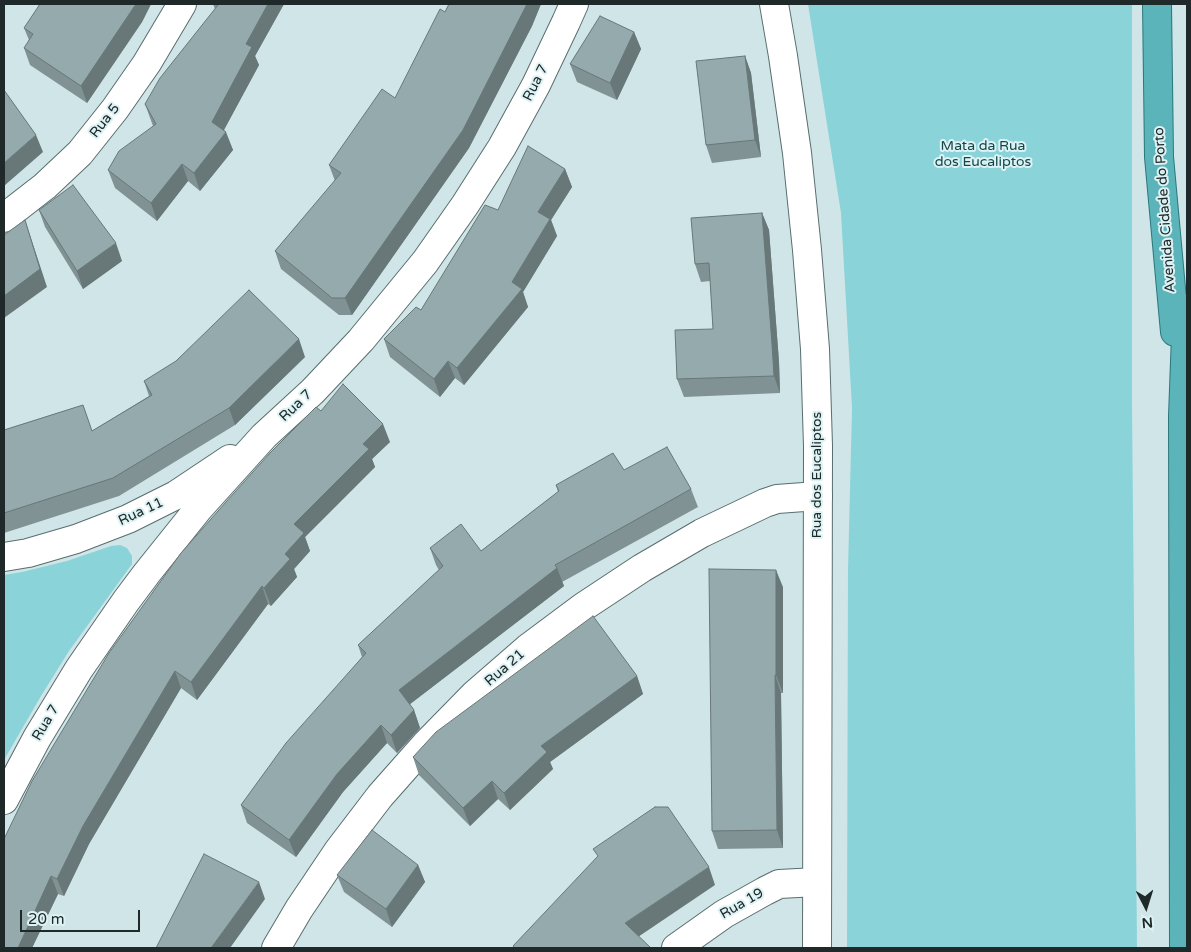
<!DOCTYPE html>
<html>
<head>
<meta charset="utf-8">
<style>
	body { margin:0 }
	#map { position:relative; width:1191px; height:952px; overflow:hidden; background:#cfe5e7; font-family:"Varela Round",sans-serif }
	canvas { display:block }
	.frame { position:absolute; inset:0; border:5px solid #202929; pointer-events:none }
	.north { position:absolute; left:1121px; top:882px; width:50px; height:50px; -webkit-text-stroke:4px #dcf2f4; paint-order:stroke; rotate:175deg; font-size:14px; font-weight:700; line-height:20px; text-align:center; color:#202929 }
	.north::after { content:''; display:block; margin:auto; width:18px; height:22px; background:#202929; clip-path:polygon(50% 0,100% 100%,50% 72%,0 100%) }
	.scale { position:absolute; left:20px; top:910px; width:120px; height:22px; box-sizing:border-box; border:2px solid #202929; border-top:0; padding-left:6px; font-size:15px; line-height:18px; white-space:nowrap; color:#202929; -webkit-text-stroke:4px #dcf2f4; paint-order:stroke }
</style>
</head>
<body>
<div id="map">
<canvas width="1191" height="952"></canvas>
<div class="frame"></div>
<div class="north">N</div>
<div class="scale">20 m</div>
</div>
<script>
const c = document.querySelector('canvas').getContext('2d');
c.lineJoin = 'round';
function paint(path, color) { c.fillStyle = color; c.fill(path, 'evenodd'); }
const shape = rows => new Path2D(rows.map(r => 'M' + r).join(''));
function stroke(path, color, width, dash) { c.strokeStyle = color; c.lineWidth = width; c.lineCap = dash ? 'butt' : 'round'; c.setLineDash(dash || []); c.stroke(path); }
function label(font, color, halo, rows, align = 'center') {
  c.font = font + ' "Varela Round",sans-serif'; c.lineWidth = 4; c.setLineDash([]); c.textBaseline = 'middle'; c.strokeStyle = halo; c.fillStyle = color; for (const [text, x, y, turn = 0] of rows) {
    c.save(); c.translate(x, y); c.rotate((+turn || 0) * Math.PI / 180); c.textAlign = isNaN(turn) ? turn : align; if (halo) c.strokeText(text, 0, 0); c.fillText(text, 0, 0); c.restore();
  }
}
const green = shape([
	[808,4,1132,4,1132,407,1137,948,847,948,848,571,852,408,841,213],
	[120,545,127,548,132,556,132,564,69,651,41,696,4,760,4,575,22,572,67,561,111,546]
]);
const minor = shape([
	[4,218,45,186,80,153,115,109,147,63,182,4],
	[4,557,28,553,76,539,128,519,176,495,230,459],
	[4,800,37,738,79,669,126,601,147,573,199,508,264,436,313,391,361,340,425,262,465,205,502,147,536,85,566,22,574,4],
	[276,948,299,909,338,851,380,796,426,744,475,694,528,648,583,607,642,568,702,533,765,503,777,499,818,496],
	[676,948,724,914,765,891,779,884,817,882]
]);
const tertiary = shape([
	[774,4,783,56,797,153,807,250,815,349,818,446,817,948]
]);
const trunk = shape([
	[1157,4,1159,157,1175,332],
	[1184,948,1183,416,1187,308]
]);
const wall = shape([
	[38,4,151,4,142,22,87,103,30,65,24,48,29,40,24,28,39,6],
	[213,4,284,4,255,56,259,65,224,130,233,150,200,191,188,181,157,221,115,188,108,170,153,126,145,104,215,9],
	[449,4,541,4,532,26,469,148,352,315,339,315,281,269,275,251,335,181,329,165,395,98,445,12],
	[634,32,641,49,617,100,577,82,570,64],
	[745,56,751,73,761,157,712,163,706,145],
	[565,169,572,187,551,220,557,236,523,292,528,307,464,385,455,378,440,397,390,357,384,339,421,310,498,210],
	[39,210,122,261,83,289,45,227],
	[762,213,769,230,779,362,780,393,684,397,677,379,713,329,710,281,701,282,695,264],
	[305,357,235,425,119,496,4,533,4,430,83,405,92,431,149,396,144,381],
	[321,411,390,442,372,459,375,467,305,537,310,551,294,569,297,577,271,606,268,604,197,700,181,688,89,844,64,896,58,894,32,948,4,948],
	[624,470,691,489,698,507,562,582,564,586,410,704,414,710,420,728,397,753,387,743,343,792,296,857,247,823,241,805,362,657,358,645,439,570,436,565,430,548,481,551,558,492,556,485],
	[783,587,783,693,781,693,783,848,718,849,712,831],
	[637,676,643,694,550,762,553,769,510,810,498,799,470,826,419,775,413,757],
	[418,865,425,882,392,927,344,892,337,875]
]);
const shadedWall = shape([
	[136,4,151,4,142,22,87,103,81,86],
	[268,4,284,4,255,56,259,65,219,139,212,122,246,44],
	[527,4,541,4,532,26,469,148,352,315,345,298],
	[634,32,641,49,617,100,610,83],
	[745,56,751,73,761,157,755,140],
	[226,132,233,150,200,191,194,173],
	[36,135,43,152,4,186,4,163],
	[182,164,188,181,157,221,151,203],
	[565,169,572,187,551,220,557,236,523,292,528,307,464,385,457,368,512,282,538,212],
	[762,213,769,230,779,362,780,393,774,376],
	[25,220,47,287,4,318,4,296],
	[116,243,122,261,83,289,77,271],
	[299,339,305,357,235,425,229,408],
	[448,361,455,378,440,397,434,379],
	[383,424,390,442,372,459,375,467,305,537,310,551,294,569,297,577,271,606,264,588,285,554,294,524,363,444],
	[557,568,564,586,405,708,399,690],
	[776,570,783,587,783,693,776,675],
	[262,586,268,604,197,700,191,682],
	[175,671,181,688,89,844,64,896,57,879,83,826],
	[775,675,781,693,783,848,777,830],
	[637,676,643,694,550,762,553,769,510,810,504,793,541,746],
	[414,710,420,728,397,753,391,735],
	[381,725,387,743,343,792,296,857,289,840,337,774],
	[492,781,498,799,470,826,463,808],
	[418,865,425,882,392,927,386,909],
	[709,867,715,885,632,941,625,923],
	[51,876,58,894,32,948,18,948],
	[259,882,265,899,230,948,211,948]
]);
const building = shape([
	[40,4,136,4,81,86,24,48,33,34,24,28,40,4],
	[217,4,268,4,246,44,252,47,212,122,226,132,194,173,182,164,151,203,108,170,119,151,156,124,145,104,160,78,218,5,217,4],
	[449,4,527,4,463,130,345,298,332,298,275,251,341,173,329,165,382,89,395,98,440,9,445,12,449,4],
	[600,16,634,32,610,83,570,64,600,16],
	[745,56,755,140,706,145,696,61,745,56],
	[4,90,36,135,4,163,4,90],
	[528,146,565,169,538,212,550,219,512,282,522,289,457,368,448,361,434,379,384,339,416,307,421,310,485,205,498,210,528,146],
	[73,185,116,243,77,271,39,210,73,185],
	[762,213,772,344,774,376,677,379,675,330,713,329,709,263,695,264,691,218,762,213],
	[25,220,40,269,4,296,4,235,25,220],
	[249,290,299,339,229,408,113,478,4,513,4,430,83,405,92,431,152,395,144,381,176,361,249,290],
	[343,384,383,424,363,444,369,449,294,524,304,533,285,554,290,559,264,588,262,586,191,682,175,671,83,826,57,879,51,876,18,948,4,948,4,839,32,781,109,653,181,553,226,502,270,453,316,407,321,411,343,384],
	[667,447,691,489,555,565,557,568,399,690,414,710,391,735,381,725,337,774,289,840,241,805,286,743,366,653,358,645,443,566,430,548,461,524,481,551,559,491,556,485,613,453,624,470,667,447],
	[709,569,776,570,776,675,775,675,777,830,712,831,709,569],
	[593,616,637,676,541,746,547,752,504,793,492,781,463,808,413,757,436,732,593,616],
	[655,807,668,807,709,867,625,923,651,948,515,948,513,946,598,856,593,849,655,807],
	[372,830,418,865,386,909,337,875,372,830],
	[204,854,259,882,211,948,156,948,204,854]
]);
const streetNames = [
	["Rua 7",536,83,-63],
	["Rua 5",105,121,-52],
	["Avenida Cidade do Porto",1165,210,-94],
	["Rua 7",296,406,-44],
	["Rua dos Eucaliptos",817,475,-90],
	["Rua 11",141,512,-25],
	["Rua 21",505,668,-41],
	["Rua 7",46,723,-59],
	["Rua 19",742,904,-30]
];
const parkNames = [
	["Mata da Rua",983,146],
	["dos Eucaliptos",983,162]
];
paint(green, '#8ad3d9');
stroke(minor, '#596d6e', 30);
stroke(tertiary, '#596d6e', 30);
stroke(trunk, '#2b777c', 30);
stroke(minor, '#fff', 28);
stroke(tertiary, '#fff', 28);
stroke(trunk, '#5ab4ba', 28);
paint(wall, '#809294');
paint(shadedWall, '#687778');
paint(building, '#95aaac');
stroke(building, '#687778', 1);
label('14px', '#202929', '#dcf2f4', streetNames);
label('14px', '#144649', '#dcf2f4', parkNames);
</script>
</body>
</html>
